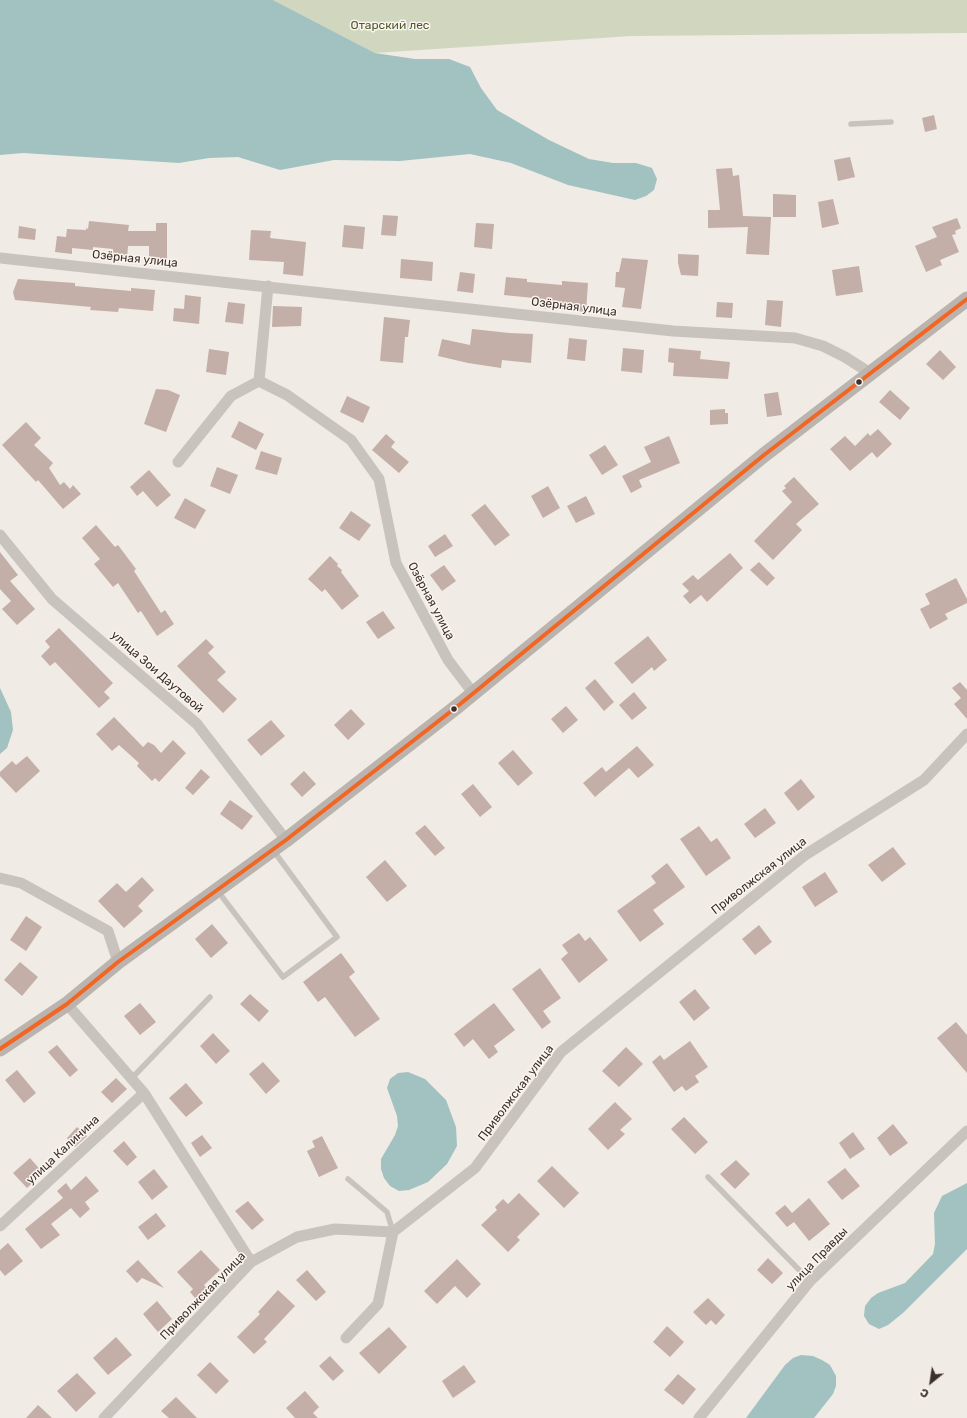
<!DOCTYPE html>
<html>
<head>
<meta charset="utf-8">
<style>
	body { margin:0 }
	#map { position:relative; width:967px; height:1418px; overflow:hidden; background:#f0ebe5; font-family:Rubik,sans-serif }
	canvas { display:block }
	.north { position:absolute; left:911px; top:1362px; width:40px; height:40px; -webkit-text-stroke:3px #fbf5ee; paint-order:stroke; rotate:210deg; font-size:11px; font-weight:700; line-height:16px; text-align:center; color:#3b302b }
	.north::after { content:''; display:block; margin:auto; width:14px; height:18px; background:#3b302b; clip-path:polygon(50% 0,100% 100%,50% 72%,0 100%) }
</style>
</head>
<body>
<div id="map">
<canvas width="967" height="1418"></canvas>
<div class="north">С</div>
</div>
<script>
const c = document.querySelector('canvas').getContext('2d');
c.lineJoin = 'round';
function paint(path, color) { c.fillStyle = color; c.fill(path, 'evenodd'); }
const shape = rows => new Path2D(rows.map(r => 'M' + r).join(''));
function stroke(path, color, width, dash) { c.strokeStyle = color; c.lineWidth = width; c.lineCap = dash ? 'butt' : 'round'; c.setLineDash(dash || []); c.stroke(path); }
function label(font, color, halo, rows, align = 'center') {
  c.font = font + ' Rubik,sans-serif'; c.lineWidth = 3; c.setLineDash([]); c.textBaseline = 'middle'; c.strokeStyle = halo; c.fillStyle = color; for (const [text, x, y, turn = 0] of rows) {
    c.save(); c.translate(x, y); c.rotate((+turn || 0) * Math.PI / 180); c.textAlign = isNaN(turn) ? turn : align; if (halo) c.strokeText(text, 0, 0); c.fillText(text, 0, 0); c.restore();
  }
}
const green = shape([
	[273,0,967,0,967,33,631,36,375,53]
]);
const water = shape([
	[0,0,273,0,375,53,415,59,449,59,470,67,481,88,497,110,549,140,589,159,613,163,636,163,652,168,657,179,654,190,646,196,635,200,568,185,511,163,470,154,400,161,334,160,280,170,238,157,209,158,179,163,23,153,0,155],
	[0,688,11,712,13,730,7,748,0,754],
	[408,1072,425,1079,446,1100,456,1127,457,1146,447,1164,428,1182,409,1190,399,1191,390,1186,384,1178,381,1169,381,1159,395,1135,398,1126,397,1116,387,1088,390,1079,398,1073],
	[967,1183,967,1249,903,1313,888,1325,879,1329,869,1324,864,1316,865,1306,871,1298,878,1293,905,1283,933,1254,935,1244,934,1213,942,1196],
	[801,1355,813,1356,822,1360,830,1365,836,1376,836,1386,833,1394,814,1418,746,1418,785,1365,793,1358]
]);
const building = shape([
	[934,115,937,129,925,132,922,118],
	[850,157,855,177,838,181,834,160],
	[732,168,733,176,739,175,743,216,771,217,769,255,746,254,748,227,708,228,708,210,720,210,716,169],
	[773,194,796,195,796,217,773,217],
	[833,199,839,224,822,228,818,202],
	[383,215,398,216,396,236,381,235],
	[957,218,961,228,955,231,956,234,952,235,959,252,940,260,942,265,926,272,915,246,937,237,932,227],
	[89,221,129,225,128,231,156,231,156,223,167,223,167,263,149,263,149,246,128,246,127,259,113,258,113,249,93,247,93,250,72,248,72,254,55,252,57,236,66,237,67,229,86,230,86,228,88,229],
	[476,223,494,224,492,249,474,247],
	[344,225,365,227,363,249,342,247],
	[19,226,36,229,35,240,18,238],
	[251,230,271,231,270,238,306,242,303,276,283,274,284,262,249,260],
	[678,254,699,255,698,276,681,275,678,263],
	[622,258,648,260,641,309,622,307,625,288,615,287,616,272,619,272],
	[401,259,433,262,432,281,400,278],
	[859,266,863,292,836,296,832,270],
	[460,272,475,274,473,293,457,291],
	[506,277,527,279,527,282,562,285,562,281,588,283,586,312,542,308,543,299,504,295],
	[18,279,75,283,75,286,131,291,131,288,155,290,153,311,119,308,118,312,90,310,91,307,15,300,13,292],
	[185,295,201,297,199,324,173,321,174,308,184,309],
	[767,300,783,301,781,327,765,325],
	[228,302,245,304,243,324,225,322],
	[717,302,733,303,732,318,716,317],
	[273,306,302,307,301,326,272,327],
	[384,317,410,320,408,337,405,337,403,363,380,361],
	[472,329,509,333,533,334,531,363,502,360,501,368,468,363,438,356,442,339,470,345],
	[569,338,587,340,585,361,567,359],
	[623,348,644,350,642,373,621,371],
	[669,348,701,351,700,359,730,362,728,379,673,376,674,363,668,362],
	[209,349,229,352,226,375,206,372],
	[940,350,956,367,943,380,926,364],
	[156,389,168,390,180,395,166,432,144,424],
	[890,390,910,408,900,420,879,402],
	[778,392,782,415,767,417,764,394],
	[347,396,370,407,363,423,340,412],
	[725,409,725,413,728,413,728,424,710,425,710,410],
	[239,421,264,434,256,450,231,437],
	[26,422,41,438,34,445,53,463,49,468,60,485,64,482,70,489,73,485,81,494,63,509,38,480,36,482,2,445],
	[878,429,892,444,877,458,872,452,850,471,830,449,845,436,855,446,868,433,870,436],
	[386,434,395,442,391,447,409,462,399,473,372,450],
	[669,436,680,463,639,480,642,487,631,493,622,476,651,462,644,447],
	[605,445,618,465,602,475,589,455],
	[261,451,282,458,277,475,255,469],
	[217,467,238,475,230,494,210,486],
	[149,470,171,495,157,507,143,491,137,496,130,487],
	[794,477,819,504,796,524,802,530,773,560,754,541,792,502,782,491,786,488,784,486],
	[548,486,560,508,543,518,531,496],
	[586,496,595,514,576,523,567,506],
	[185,498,206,510,195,529,174,518],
	[485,504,510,535,495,546,471,515],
	[351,511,371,525,359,541,339,528],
	[96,525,115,547,118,545,136,569,134,571,161,613,165,610,174,624,157,636,141,611,138,613,118,583,113,587,94,564,100,559,82,538],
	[445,534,453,546,435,557,428,546],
	[0,552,18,575,10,581,35,609,17,625,2,609,11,601,0,589],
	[730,553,743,568,707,602,701,595,690,604,683,596,689,591,682,584,693,575,698,580],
	[330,556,338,564,337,566,342,570,341,572,359,596,342,610,325,589,322,592,308,579],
	[759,562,775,578,767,586,750,570],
	[444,565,456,581,442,591,430,575],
	[956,578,967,599,967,603,945,614,948,619,930,629,920,609,930,604,925,594],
	[383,611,395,628,378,639,366,622],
	[59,628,113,683,104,692,110,698,99,708,55,662,50,666,41,656,50,647,45,641],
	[648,636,667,660,654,671,652,667,632,684,614,663],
	[206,639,214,647,208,653,226,672,217,680,237,699,223,713,177,666],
	[595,679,614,702,604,711,585,688],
	[960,682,967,690,967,719,954,704,961,698,952,688],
	[634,692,647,708,632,720,619,705],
	[566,706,578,720,563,733,551,719],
	[351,709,365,724,348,740,334,725],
	[114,717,143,747,148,742,154,745,161,753,173,740,186,753,159,782,155,778,152,781,137,766,139,763,119,745,112,751,96,734],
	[271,720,285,736,261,756,247,740],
	[637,746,654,765,638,778,629,768,595,797,583,783,602,767,606,772],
	[513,750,533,773,518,786,498,763],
	[27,756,40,771,16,793,0,776,0,772,12,761,16,765],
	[201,769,210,777,193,795,185,788],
	[304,771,316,784,302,797,290,784],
	[801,779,815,797,798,811,784,793],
	[473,784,492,807,480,817,461,794],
	[230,800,253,816,242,830,220,814],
	[765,808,776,823,755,838,744,824],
	[425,825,445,848,435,856,415,833],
	[699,826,711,842,717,838,731,858,706,876,680,839],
	[893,847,906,864,882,882,868,865],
	[385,860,407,886,387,902,366,877],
	[667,863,685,887,653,910,664,924,640,942,617,911,656,883,651,876],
	[825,872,838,892,815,907,802,887],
	[142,877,154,890,138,906,143,911,124,928,98,901,117,883,126,892],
	[26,916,42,927,26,951,10,940],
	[212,924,228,943,211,958,195,939],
	[759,925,772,942,755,955,742,939],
	[579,933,585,941,590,937,608,960,579,983,561,959,568,953,562,945],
	[341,953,355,972,349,977,380,1019,355,1037,325,997,318,1002,303,982],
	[20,962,38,977,22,996,4,980],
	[540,968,561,998,543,1011,551,1022,542,1029,512,989],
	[695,989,710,1008,694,1021,679,1002],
	[250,994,269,1011,259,1022,240,1004],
	[140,1003,156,1022,140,1035,124,1016],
	[494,1003,515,1030,494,1046,498,1052,489,1059,473,1039,464,1047,454,1034],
	[956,1022,967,1035,967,1073,937,1038],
	[213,1033,230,1051,216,1064,200,1046],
	[690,1041,708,1067,695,1076,699,1082,686,1091,682,1086,674,1092,652,1062,660,1055,664,1060],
	[57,1045,78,1070,70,1077,48,1052],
	[626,1047,643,1064,619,1087,602,1071],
	[263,1062,280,1081,266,1094,249,1074],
	[17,1070,36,1093,24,1103,5,1080],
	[116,1078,127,1089,112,1103,101,1092],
	[186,1083,203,1103,186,1117,169,1098],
	[615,1102,632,1119,620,1130,625,1134,608,1150,588,1129],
	[684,1117,708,1142,695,1154,671,1129],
	[893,1124,908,1143,890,1156,877,1138],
	[77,1127,87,1136,75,1147,67,1138],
	[853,1132,865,1149,850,1159,839,1143],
	[202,1135,212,1148,200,1157,191,1143],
	[322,1136,338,1168,319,1177,307,1151,315,1147,312,1141],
	[124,1141,137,1157,127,1166,113,1151],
	[30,1158,43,1173,27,1188,13,1173],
	[736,1160,750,1174,735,1189,720,1174],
	[552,1166,579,1193,564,1208,537,1181],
	[845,1168,860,1186,842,1200,827,1182],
	[154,1169,168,1187,152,1200,138,1182],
	[86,1176,99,1191,85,1202,90,1209,80,1218,71,1208,51,1224,60,1235,41,1249,25,1229,63,1198,57,1191,66,1183,71,1190],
	[519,1193,540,1214,517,1237,520,1240,508,1252,481,1225,497,1210,495,1207,503,1199,508,1204],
	[809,1198,830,1224,809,1241,794,1222,787,1227,775,1213,785,1205,792,1213],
	[248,1201,264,1220,252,1230,235,1211],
	[156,1213,166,1226,148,1240,138,1227],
	[8,1243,23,1261,5,1276,0,1270,0,1250],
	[201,1250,220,1270,204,1285,211,1293,200,1304,190,1292,193,1289,177,1272],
	[768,1258,783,1273,772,1284,757,1270],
	[457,1259,481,1284,467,1298,455,1286,437,1304,424,1291],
	[138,1260,164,1288,142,1278,137,1283,126,1271],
	[307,1270,326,1292,316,1301,296,1280],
	[278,1290,295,1306,264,1339,267,1342,254,1354,237,1337,260,1314,258,1312],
	[708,1298,725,1315,716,1325,711,1320,706,1325,693,1312],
	[157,1301,172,1319,158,1332,143,1314],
	[667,1326,684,1342,670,1357,653,1342],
	[389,1327,407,1347,379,1374,359,1353],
	[116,1337,132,1355,108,1375,93,1358],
	[330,1356,344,1371,333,1381,319,1366],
	[210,1362,229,1381,216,1394,197,1375],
	[464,1365,476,1382,453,1398,442,1381],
	[77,1373,96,1393,76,1412,57,1391],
	[678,1374,696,1389,683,1405,664,1390],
	[305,1391,319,1407,313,1413,318,1418,295,1418,286,1408],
	[176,1397,197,1418,169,1418,161,1411],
	[38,1405,52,1418,26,1418]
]);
const lane = shape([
	[851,124,891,122],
	[217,890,283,977,337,937,273,850],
	[132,1078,210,997],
	[708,1177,810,1281],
	[348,1179,387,1212,393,1232]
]);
const street = shape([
	[0,258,673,331,795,338,823,346,845,357,870,373],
	[268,286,259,381,287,395,351,440,379,479,396,563,448,660,473,693],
	[178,462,231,396,259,381],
	[0,535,52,599,197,724,286,840],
	[0,878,21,883,108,931,118,962],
	[67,1004,144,1093,251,1262],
	[0,1226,144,1093],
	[346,1338,378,1304,393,1232],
	[104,1418,251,1262,297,1237,335,1229,393,1232,475,1168,561,1052,805,855,924,780,967,734],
	[699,1418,810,1281,967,1131]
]);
const secondary = shape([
	[0,1049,67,1004,118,962,286,840,459,705,764,455,967,299]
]);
const bus1 = shape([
	[0,1049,67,1004,118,962,286,840,459,705,764,455,967,299]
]);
const markers = [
	[859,382,3.5,"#3b302b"],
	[454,709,3.5,"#3b302b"]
];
const parkNames = [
	["Отарский лес",390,26]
];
const streetNames = [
	["Озёрная улица",135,259,6],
	["Озёрная улица",574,307,7],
	["Озёрная улица",431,601,62],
	["улица Зои Даутовой",157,672,41],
	["Приволжская улица",759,876,-38],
	["Приволжская улица",516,1093,-53],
	["улица Калинина",63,1150,-43],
	["улица Правды",817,1259,-46],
	["Приволжская улица",203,1296,-46]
];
paint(green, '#d1d6bf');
paint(water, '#a1c2c1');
paint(building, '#c3afa7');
stroke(lane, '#c9c3be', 5.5);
stroke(street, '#c9c3be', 11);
stroke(secondary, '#bab3ae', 15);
stroke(bus1, '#f26522', 4);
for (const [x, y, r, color] of markers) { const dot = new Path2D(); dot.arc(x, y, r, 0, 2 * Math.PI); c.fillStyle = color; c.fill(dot); stroke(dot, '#fbf5ee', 1.5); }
label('12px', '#4a5a2e', '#fbf5ee', parkNames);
label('12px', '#3b302b', '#fbf5ee', streetNames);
</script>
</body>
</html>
